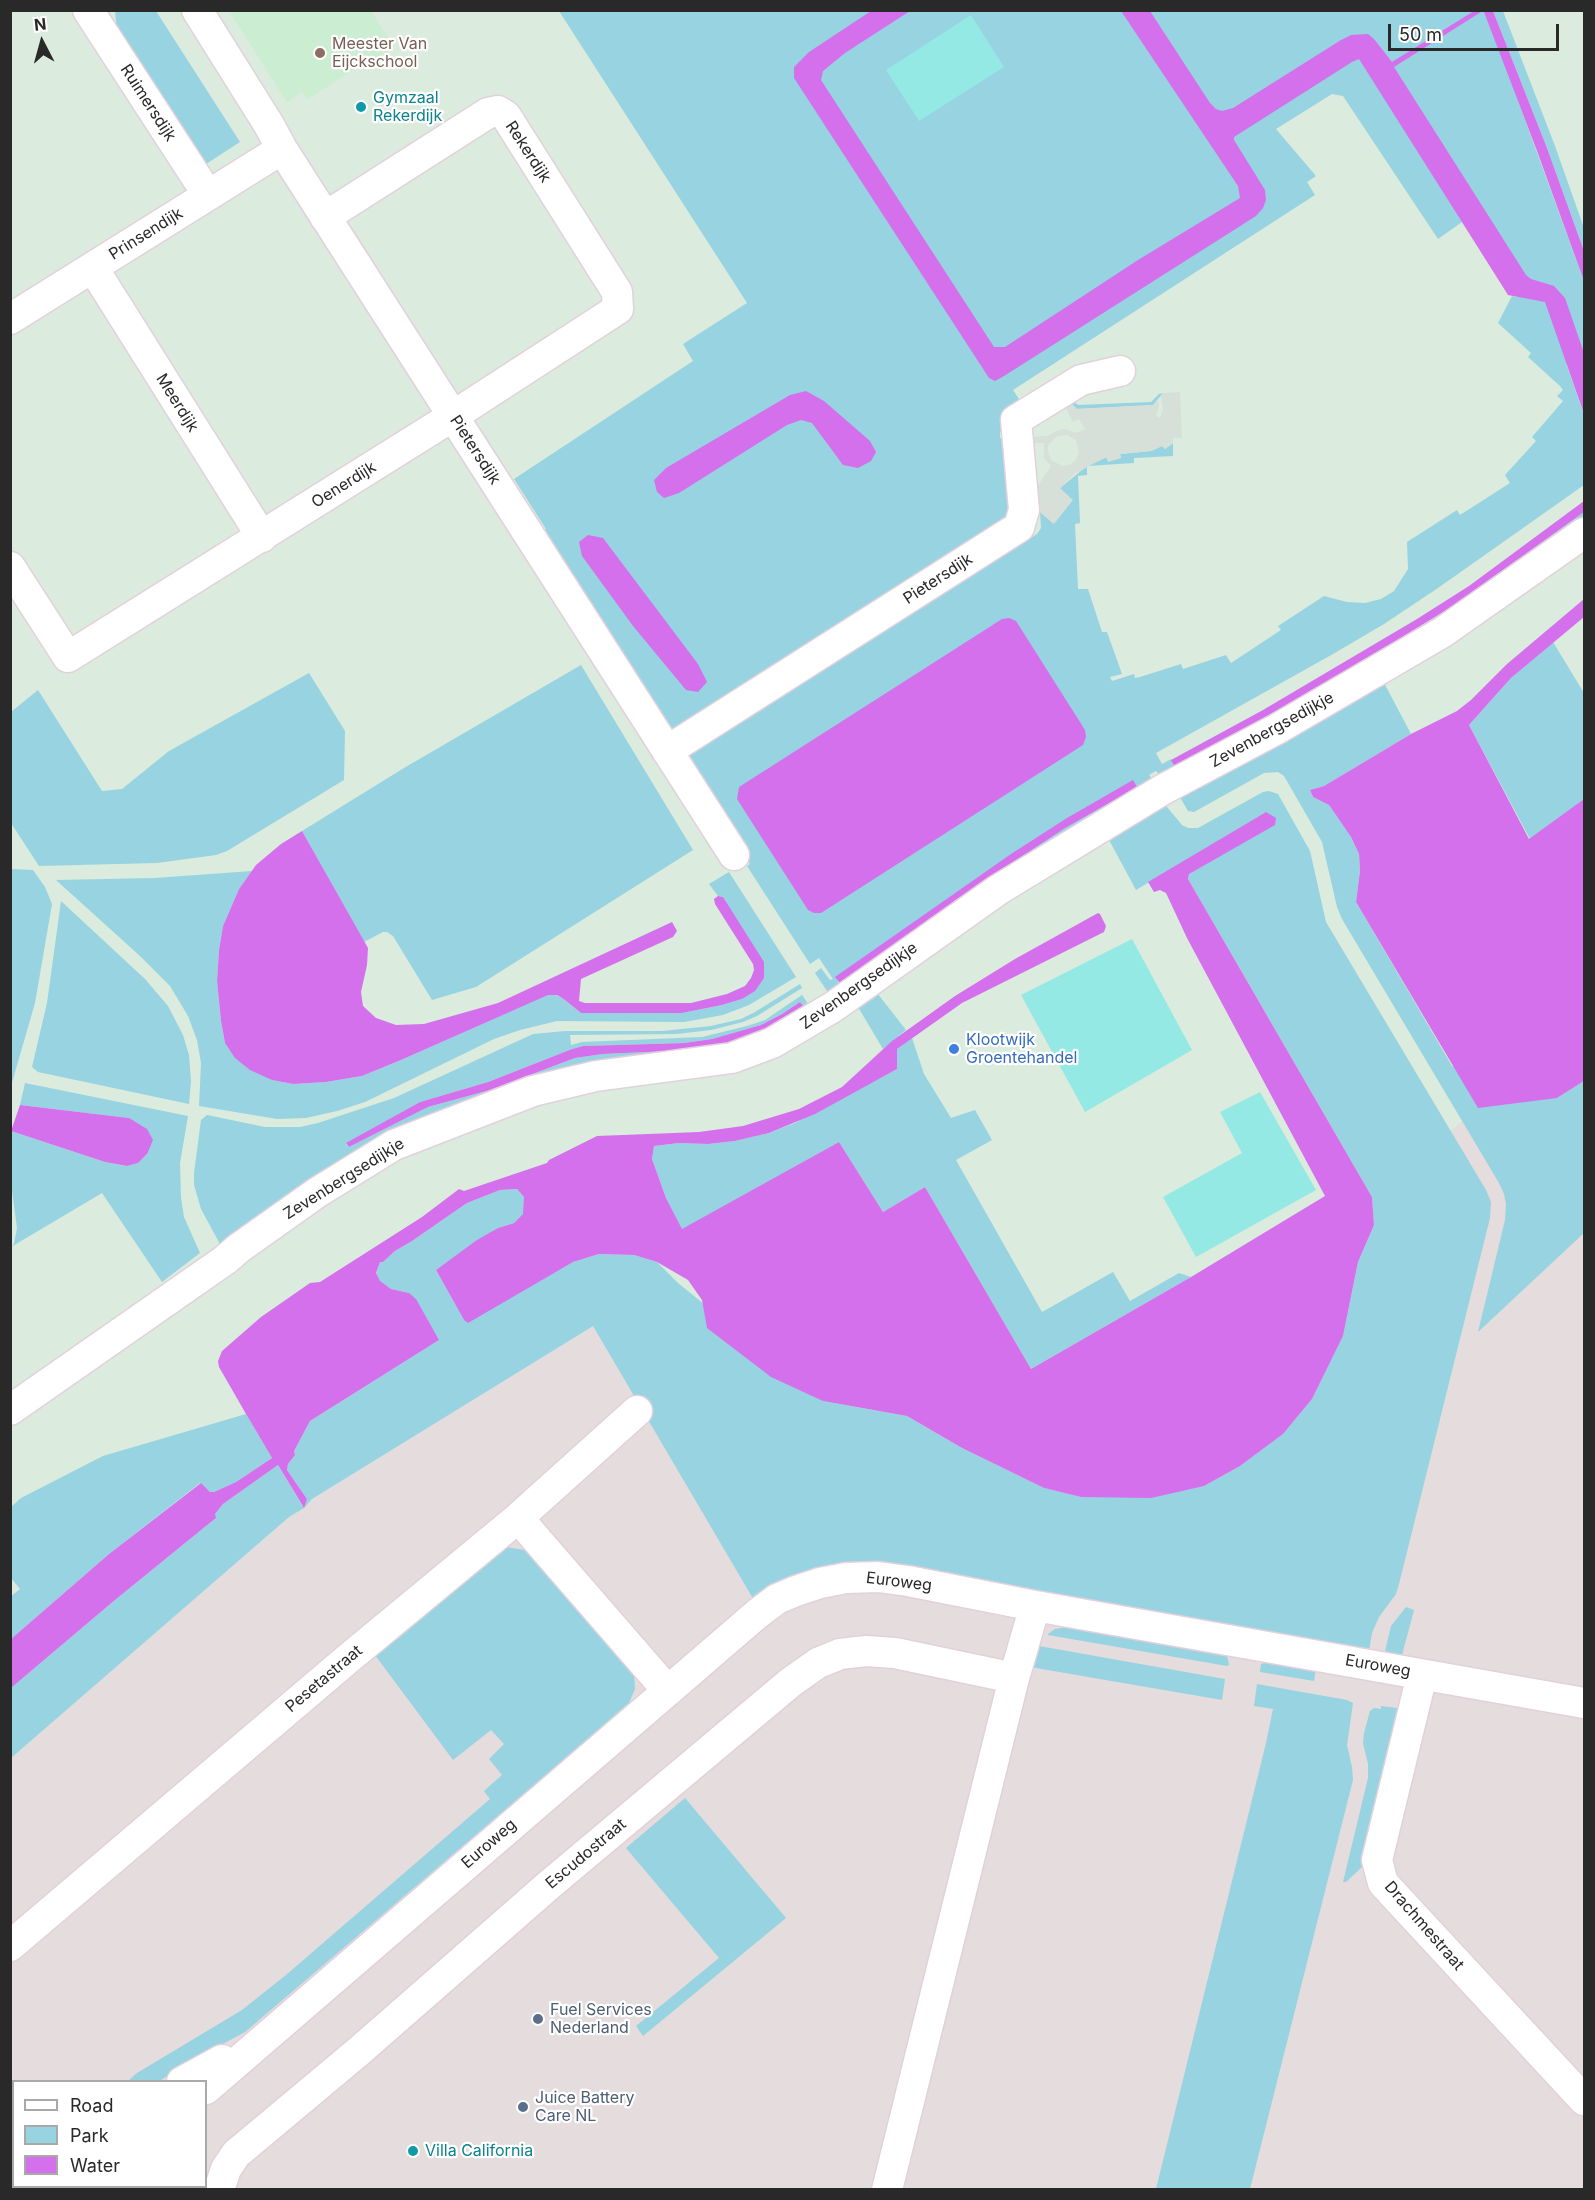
<!DOCTYPE html>
<html>
<head>
<meta charset="utf-8">
<style>
	body { margin:0 }
	#map { position:relative; width:1595px; height:2200px; overflow:hidden; background:#dbebdd; font-family:Inter,sans-serif }
	canvas { display:block }
	.frame { position:absolute; inset:0; border:12px solid #292929; pointer-events:none }
	.legend { position:absolute; left:12px; top:2080px; width:195px; height:108px; box-sizing:border-box; background:#fff; border:2px solid #a9a9a9; margin:0; padding:8px 10px; list-style:none; font-size:18px; color:#292929 }
	.legend li { display:flex; align-items:center; gap:12px; height:30px }
	.legend b { width:30px; border:2px solid #a9a9a9 }
	.north { position:absolute; left:12px; top:12px; width:60px; height:60px; -webkit-text-stroke:4px #fff; paint-order:stroke; rotate:354deg; font-size:16px; font-weight:700; line-height:24px; text-align:center; color:#292929 }
	.north::after { content:''; display:block; margin:auto; width:21px; height:27px; background:#292929; clip-path:polygon(50% 0,100% 100%,50% 72%,0 100%) }
	.scale { position:absolute; left:1388px; top:24px; width:171px; height:27px; box-sizing:border-box; border:3px solid #292929; border-top:0; padding-left:8px; font-size:18px; line-height:21px; white-space:nowrap; color:#292929; -webkit-text-stroke:4px #fff; paint-order:stroke }
</style>
</head>
<body>
<div id="map">
<canvas width="1595" height="2200"></canvas>
<div class="frame"></div>
<ul class="legend">
<li><b style="height:8px;background:#fff"></b>Road</li>
<li><b style="height:16px;background:#98d3e1"></b>Park</li>
<li><b style="height:16px;background:#d470ec"></b>Water</li>
</ul>
<div class="north">N</div>
<div class="scale">50 m</div>
</div>
<script>
const c = document.querySelector('canvas').getContext('2d');
c.lineJoin = 'round';
function paint(path, color) { c.fillStyle = color; c.fill(path, 'evenodd'); }
const shape = rows => new Path2D(rows.map(r => 'M' + r).join(''));
function stroke(path, color, width, dash) { c.strokeStyle = color; c.lineWidth = width; c.lineCap = dash ? 'butt' : 'round'; c.setLineDash(dash || []); c.stroke(path); }
function label(font, color, halo, rows, align = 'center') {
  c.font = font + ' Inter,sans-serif'; c.lineWidth = 4.5; c.setLineDash([]); c.textBaseline = 'middle'; c.strokeStyle = halo; c.fillStyle = color; for (const [text, x, y, turn = 0] of rows) {
    c.save(); c.translate(x, y); c.rotate((+turn || 0) * Math.PI / 180); c.textAlign = isNaN(turn) ? turn : align; if (halo) c.strokeText(text, 0, 0); c.fillText(text, 0, 0); c.restore();
  }
}
const industrial = shape([
	[1584,1081,1584,2189,11,2189,10,1758,289,1517,304,1508,312,1499,593,1325,755,1602,1343,1336,1372,1197,1478,1108,1557,1098],
	[14,2082,206,2082,206,2186,14,2186]
]);
const education = shape([
	[229,11,371,11,394,47,371,61,370,59,308,99,302,92,287,102]
]);
const green = shape([
	[115,11,156,11,240,142,203,166,117,31],
	[559,11,1483,11,1487,16,1584,281,1584,386,1566,363,1584,415,1584,485,1438,588,1384,624,1333,654,1156,753,1162,764,1171,759,1175,766,1393,644,1453,606,1584,512,1584,525,1508,579,1165,781,1156,771,1149,775,1157,786,835,994,827,991,815,973,821,968,830,980,833,979,819,958,810,964,747,866,750,864,689,769,689,753,673,728,661,730,535,536,546,529,514,479,693,361,683,344,747,303],
	[1332,94,1343,96,1438,239,1462,222,1456,212,1518,297,1512,296,1498,323,1531,353,1528,357,1560,386,1563,390,1557,396,1563,401,1532,437,1536,441,1505,475,1510,483,1460,515,1457,510,1407,542,1408,569,1394,591,1381,599,1365,603,1347,602,1324,596,1278,626,1281,630,1231,663,1226,655,1183,669,1181,664,1140,677,1135,678,1134,674,1112,681,1110,677,1122,674,1107,632,1102,632,1088,589,1078,589,1075,524,1080,523,1078,476,1087,475,1087,466,1134,463,1134,458,1173,456,1173,443,1165,449,1162,446,1151,451,1120,454,1121,458,1107,457,1087,466,1059,489,1053,523,1040,512,1041,528,1037,534,1026,541,1008,513,1012,510,1008,438,1000,438,1000,432,1007,431,1023,405,1013,390,1315,195,1307,182,1316,176,1276,129],
	[928,920,840,983,839,983,837,979],
	[1493,11,1503,11,1555,146,1584,228,1584,251,1547,148],
	[1163,393,1153,405,1077,409,1065,398,1068,397,1078,405,1151,402,1159,394],
	[1553,642,1584,693,1584,799,1530,839,1469,725,1511,678],
	[581,665,693,850,476,987,432,1000,393,936,387,932,383,932,364,942,302,831,404,768],
	[309,673,345,731,344,780,227,851,216,855,157,863,39,866,11,823,11,712,38,690,102,791,122,789,169,751],
	[1382,679,1411,734,1324,786,1310,790,1313,797,1329,805,1351,837,1359,854,1360,871,1356,902,1452,1066,1557,1098,1584,1081,1584,1233,1478,1332,1505,1220,1506,1204,1504,1194,1499,1183,1342,919,1337,907,1322,842,1284,776,1278,772,1264,773,1194,812,1188,811,1181,799,1180,790],
	[1269,791,1278,794,1310,851,1326,922,1486,1190,1491,1202,1490,1218,1399,1584,1396,1594,1379,1617,1372,1633,1369,1651,853,1567,755,1602,593,1326,312,1499,304,1508,289,1517,11,1758,11,1688,115,1600,215,1519,215,1514,223,1504,278,1465,303,1507,307,1499,287,1470,288,1464,295,1455,294,1451,310,1421,439,1340,409,1293,391,1289,380,1282,376,1274,380,1261,383,1262,395,1251,412,1241,467,1203,500,1190,517,1189,524,1197,524,1214,514,1223,498,1228,436,1270,464,1320,573,1262,599,1254,634,1255,657,1262,678,1283,823,1401,907,1416,962,1448,1044,1488,1081,1497,1204,1486,1240,1466,1283,1434,1312,1399,1343,1336,1358,1262,1374,1225,1372,1197,1188,879,1189,874,1266,812,1136,890,1108,838,1162,804,1167,807,1182,825,1188,828,1198,828,1263,792],
	[11,869,33,870,45,887,52,904,35,1003,11,1086],
	[252,871,239,889,223,926,219,950,217,981,221,1021,225,1043,272,1080,293,1084,326,1082,362,1076,401,1060,547,995,556,995,565,1000,581,1013,682,1013,722,1005,742,999,764,978,723,897,718,896,709,884,729,872,796,977,749,1005,723,1015,684,1022,557,1021,520,1030,494,1039,365,1102,337,1111,306,1118,277,1119,199,1106,201,1063,197,1040,188,1016,170,986,140,956,56,880,155,878],
	[61,901,145,979,168,1006,183,1035,189,1055,191,1081,189,1104,38,1072,32,1067,47,1003],
	[800,984,802,988,757,1016,743,1022,711,1030,677,1034,570,1035,571,1045,582,1042,702,1037,747,1026,765,1020,802,995,809,1005,812,1003,816,1009,784,1029,742,1047,685,1057,625,1064,554,1078,424,1124,316,1179,281,1203,262,1222,227,1246,221,1246,201,1209,194,1185,194,1173,201,1120,207,1115,265,1127,300,1127,318,1123,394,1098,533,1034,565,1031,662,1031,711,1026,741,1019,755,1012],
	[800,1002,805,1008,795,1016,768,1031,749,1038,721,1046,691,1050,603,1054,575,1058,490,1090,428,1107,349,1147,346,1144,420,1102,488,1082,572,1049,583,1046,684,1043,712,1039,761,1025,782,1014],
	[874,989,906,1030,883,1049,855,1002],
	[912,1038,924,1074,951,1118,975,1110,992,1140,956,1160,1042,1312,1113,1272,1130,1301,1179,1273,1191,1277,1031,1369,925,1187,883,1212,839,1142,682,1230,666,1198,652,1159,654,1146,679,1143,708,1144,735,1141,769,1133,795,1123,897,1069,897,1049],
	[25,1083,188,1116,180,1163,181,1198,184,1217,200,1253,162,1282,102,1193,11,1247,14,1244,17,1228,11,1183,11,1131,105,1162,126,1166,138,1163,147,1154,129,1118,20,1105],
	[246,1414,272,1458,236,1482,214,1492,210,1492,200,1483,109,1554,11,1639,10,1597,20,1589,11,1578,11,1507,21,1498,103,1456],
	[506,1547,525,1550,634,1673,635,1689,628,1705,245,2032,176,2069,160,2081,127,2082,137,2073,242,2010,286,1975,490,1799,484,1791,502,1775,489,1759,504,1744,491,1730,453,1760,372,1651],
	[1406,1607,1414,1610,1402,1655,1395,1658,1384,1656,1391,1626],
	[1073,1626,1222,1652,1227,1655,1229,1665,1227,1666,1048,1635,1048,1634,1055,1629],
	[1039,1646,1225,1679,1222,1700,1030,1667],
	[1270,1661,1316,1669,1314,1681,1260,1672,1261,1664],
	[1257,1684,1347,1700,1353,1703,1347,1745,1352,1767,1353,1780,1250,2189,1156,2189,1266,1743,1273,1709,1254,1706],
	[1381,1706,1397,1708,1399,1723,1363,1866,1346,1882,1343,1882,1368,1778,1368,1764,1363,1743,1364,1733,1370,1711,1374,1708,1381,1709],
	[685,1798,786,1918,643,2036,636,2026,719,1958,626,1848]
]);
const pitch = shape([
	[971,15,1004,67,919,121,886,70],
	[1132,939,1192,1050,1085,1112,1021,995],
	[1260,1092,1316,1190,1196,1257,1163,1197,1242,1153,1220,1112]
]);
const plaza = shape([
	[1180,392,1182,438,1173,438,1173,443,1165,449,1162,446,1151,451,1120,454,1121,458,1108,462,1106,457,1076,473,1060,488,1073,500,1054,524,1040,512,1034,513,1033,493,1051,466,1044,458,1044,443,1030,443,1029,437,1048,436,1056,431,1064,429,1076,433,1085,429,1079,419,1073,422,1062,400,1065,398,1077,409,1153,405,1158,399,1159,405,1156,416,1160,418,1163,409,1161,396,1163,393],
	[1067,435,1076,440,1079,452,1076,460,1069,465,1062,466,1051,460,1048,452,1048,445,1057,436]
]);
const water = shape([
	[871,11,910,11,845,53,823,71,821,80,994,347,1005,347,1138,260,1240,198,1238,186,1121,11,1150,11,1210,103,1216,109,1222,111,1233,108,1341,40,1351,35,1368,34,1374,39,1392,62,1474,11,1493,11,1547,148,1584,251,1584,281,1537,151,1484,12,1481,12,1394,67,1526,275,1531,279,1554,286,1565,298,1584,353,1584,414,1545,302,1508,295,1359,59,1352,62,1234,137,1234,140,1265,190,1266,200,1263,208,1256,216,1004,376,995,381,989,378,794,78,794,67,809,52],
	[806,391,824,401,870,441,876,452,871,461,858,468,843,465,812,423,801,420,787,425,679,493,664,498,657,492,654,480,666,468,790,395],
	[1584,501,1584,512,1453,606,1320,687,1175,767,1171,760,1263,710,1417,619,1469,586],
	[588,535,603,538,698,664,707,682,698,692,686,690,633,626,582,556,579,542],
	[1584,599,1584,617,1511,678,1469,725,1529,839,1584,799,1584,1081,1557,1098,1478,1108,1356,902,1360,871,1359,854,1351,837,1329,805,1313,797,1310,790,1324,786,1411,734,1457,711,1471,700,1507,664],
	[1009,618,1016,621,1085,730,1086,737,1083,745,821,913,814,913,808,910,737,799,739,787,1002,619],
	[1133,780,1137,787,1065,828,1004,868,840,983,835,977,1011,854,1067,818],
	[1266,812,1276,818,1275,825,1189,874,1188,879,1372,1197,1374,1225,1358,1262,1343,1336,1312,1399,1283,1434,1240,1466,1204,1486,1151,1498,1081,1497,1044,1488,962,1448,907,1416,823,1401,771,1377,707,1328,702,1300,688,1280,657,1262,634,1255,599,1254,573,1262,468,1323,464,1320,436,1270,477,1240,498,1228,514,1223,523,1214,524,1197,517,1189,500,1190,467,1203,412,1241,395,1251,383,1262,380,1262,376,1273,380,1281,391,1289,409,1293,416,1299,439,1340,310,1421,294,1451,295,1455,288,1464,287,1470,307,1499,304,1508,278,1465,223,1504,215,1514,216,1518,115,1600,11,1688,11,1639,109,1554,201,1483,210,1492,214,1492,236,1482,272,1458,246,1414,219,1367,218,1361,222,1351,261,1317,310,1283,320,1282,422,1217,459,1189,464,1191,547,1163,549,1160,597,1136,699,1132,743,1126,799,1109,842,1087,892,1041,955,996,1015,959,1098,913,1100,914,1106,926,1104,932,962,1003,897,1049,897,1069,815,1114,769,1133,735,1141,708,1144,679,1143,654,1146,652,1159,666,1198,682,1229,839,1142,883,1212,925,1187,1031,1369,1191,1277,1325,1196,1187,938,1166,893,1160,890,1154,892,1148,882],
	[302,831,368,948,367,965,361,992,363,1006,376,1018,396,1025,424,1024,498,1003,672,922,677,931,673,937,581,979,579,1001,585,1003,691,1003,727,994,745,986,751,978,754,970,753,964,715,904,714,899,718,896,723,897,764,962,764,978,755,991,742,999,722,1005,682,1013,581,1013,565,1000,557,995,548,995,401,1060,362,1076,326,1082,293,1084,272,1080,250,1070,235,1058,225,1043,221,1021,217,981,219,950,223,926,239,889,256,865,281,844],
	[800,1002,805,1008,786,1021,734,1043,691,1050,603,1054,575,1058,490,1090,428,1107,349,1147,346,1143,420,1102,488,1082,572,1049,583,1046,684,1043,712,1039,761,1025,782,1014],
	[20,1105,129,1118,147,1129,153,1140,147,1154,138,1163,127,1166,105,1162,11,1131]
]);
const minor = shape([
	[88,10,208,195],
	[197,10,269,125,282,149,734,855],
	[93,268,262,537],
	[10,319,282,149],
	[10,567,68,657,453,416,618,309,617,292,506,116,498,111,488,113,325,217],
	[667,751,1019,527,1024,510,1016,420,1081,380,1120,371],
	[10,1410,225,1260,239,1248,318,1192,394,1145,533,1091,596,1076,732,1058,772,1043,833,1007,998,890,1162,790,1277,729,1443,632,1584,533],
	[518,1518,668,1691],
	[1422,1675,1377,1860,1383,1883,1584,2100],
	[10,1946,350,1657,518,1518,637,1411],
	[182,2082,222,2060],
	[206,2089,757,1614,777,1599,796,1591,820,1583,846,1578,878,1577,908,1581,1035,1606,1584,1703],
	[59,2190,62,2186],
	[104,2190,106,2186],
	[219,2190,226,2169,236,2154,358,2052,549,1885,791,1682,818,1663,840,1654,866,1651,895,1653,1014,1678],
	[887,2190,1014,1678,1035,1606]
]);
const markers = [
	[320,53,6,"#8d6e63"],
	[361,107,6,"#0f9aa8"],
	[954,1049,6,"#3f7fe0"],
	[538,2019,6,"#5c6f8a"],
	[523,2107,6,"#5c6f8a"],
	[413,2151,6,"#0f9aa8"]
];
const educationNames = [
	["Meester Van",332,44],
	["Eijckschool",332,62]
];
const cultureNames = [
	["Gymzaal",373,98],
	["Rekerdijk",373,116],
	["Villa California",425,2151]
];
const streetNames = [
	["Ruimersdijk",148,103,57],
	["Rekerdijk",528,152,57],
	["Prinsendijk",146,234,-32],
	["Meerdijk",177,403,58],
	["Pietersdijk",475,450,57],
	["Oenerdijk",344,485,-32],
	["Pietersdijk",938,579,-33],
	["Zevenbergsedijkje",1272,730,-29],
	["Zevenbergsedijkje",859,986,-35],
	["Zevenbergsedijkje",344,1179,-32],
	["Euroweg",899,1582,7],
	["Euroweg",1378,1666,10],
	["Pesetastraat",324,1679,-40],
	["Euroweg",489,1844,-41],
	["Escudostraat",586,1854,-40],
	["Drachmestraat",1424,1926,49]
];
const shopNames = [
	["Klootwijk",966,1040],
	["Groentehandel",966,1058]
];
const serviceNames = [
	["Fuel Services",550,2010],
	["Nederland",550,2028],
	["Juice Battery",535,2098],
	["Care NL",535,2116]
];
paint(industrial, '#e4dcdd');
paint(education, '#cbedd2');
paint(green, '#98d3e1');
paint(pitch, '#94e9e5');
paint(plaza, '#d6e0d8');
paint(water, '#d470ec');
stroke(minor, '#e2d1dc', 33);
stroke(minor, '#fff', 30);
for (const [x, y, r, color] of markers) { const dot = new Path2D(); dot.arc(x, y, r, 0, 2 * Math.PI); c.fillStyle = color; c.fill(dot); stroke(dot, '#fff', 2); }
label('16px', '#785e54', '#fff', educationNames, 'left');
label('16px', '#0d838f', '#fff', cultureNames, 'left');
label('16px', '#292929', '#fff', streetNames);
label('16px', '#366cbe', '#fff', shopNames, 'left');
label('16px', '#4e5e75', '#fff', serviceNames, 'left');
</script>
</body>
</html>
